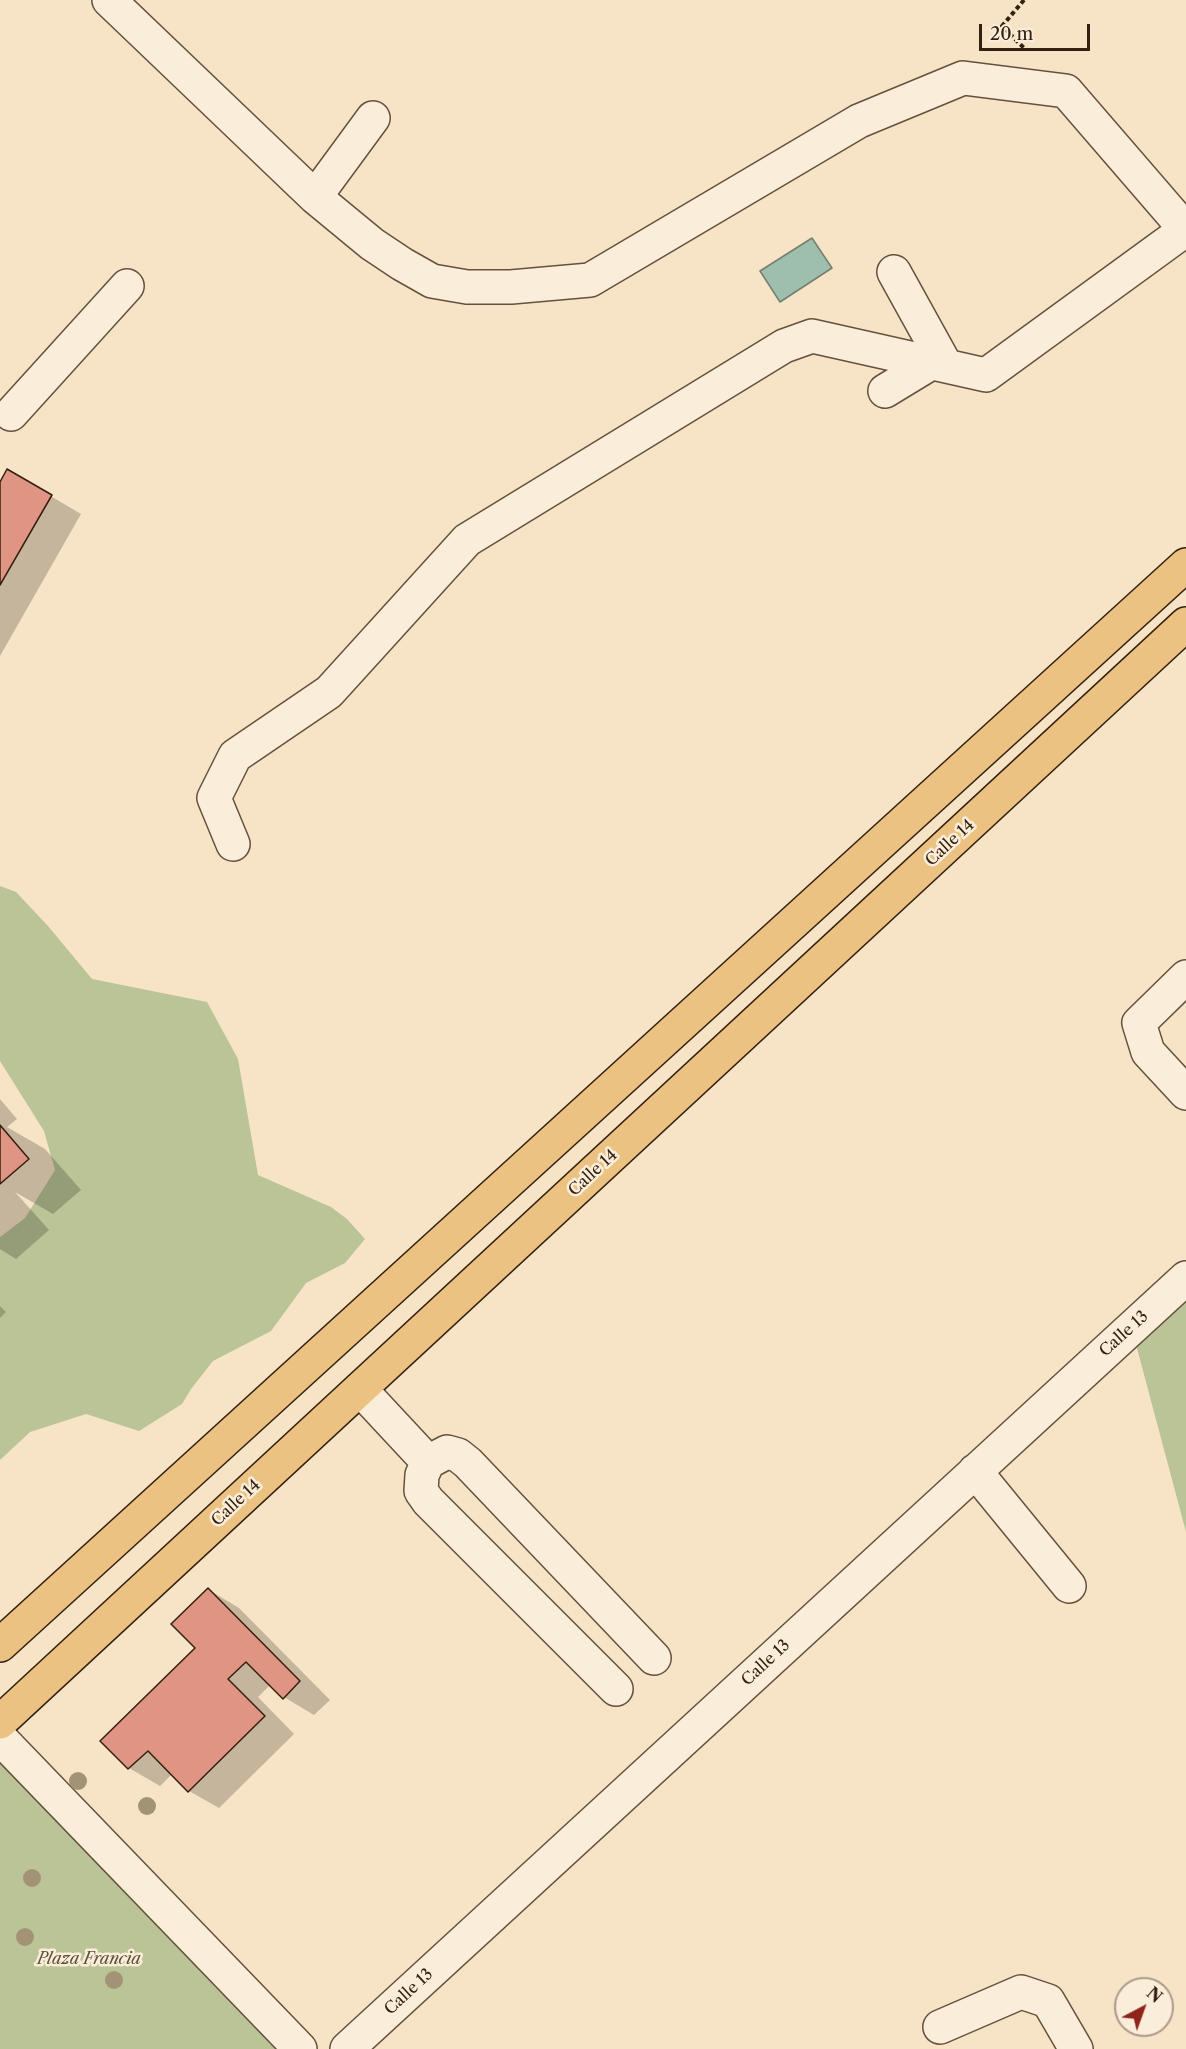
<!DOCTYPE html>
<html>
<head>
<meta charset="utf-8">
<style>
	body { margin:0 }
	#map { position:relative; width:1186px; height:2049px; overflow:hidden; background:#f7e3c5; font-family:"Libre Caslon Text",serif }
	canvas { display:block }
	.north { position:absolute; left:1114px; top:1977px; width:60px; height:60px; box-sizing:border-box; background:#faedd9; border:2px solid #ab9b89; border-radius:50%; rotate:41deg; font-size:16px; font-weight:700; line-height:24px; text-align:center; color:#342010 }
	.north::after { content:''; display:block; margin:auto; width:21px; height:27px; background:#8f2418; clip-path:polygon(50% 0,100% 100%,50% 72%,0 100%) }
	.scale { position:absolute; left:979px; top:24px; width:111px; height:27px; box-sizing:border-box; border:3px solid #342010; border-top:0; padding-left:8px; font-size:18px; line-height:21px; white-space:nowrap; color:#342010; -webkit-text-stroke:4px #faedd9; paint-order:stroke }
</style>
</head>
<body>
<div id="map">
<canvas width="1186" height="2049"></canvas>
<div class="north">N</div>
<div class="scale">20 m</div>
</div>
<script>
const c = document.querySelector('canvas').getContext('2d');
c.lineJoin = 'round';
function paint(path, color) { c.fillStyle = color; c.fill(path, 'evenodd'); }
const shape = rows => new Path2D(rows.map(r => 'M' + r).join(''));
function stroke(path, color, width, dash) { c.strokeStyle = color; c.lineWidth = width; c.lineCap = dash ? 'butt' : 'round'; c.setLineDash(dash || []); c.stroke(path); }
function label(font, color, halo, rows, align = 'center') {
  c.font = font + ' "Libre Caslon Text",serif'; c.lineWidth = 5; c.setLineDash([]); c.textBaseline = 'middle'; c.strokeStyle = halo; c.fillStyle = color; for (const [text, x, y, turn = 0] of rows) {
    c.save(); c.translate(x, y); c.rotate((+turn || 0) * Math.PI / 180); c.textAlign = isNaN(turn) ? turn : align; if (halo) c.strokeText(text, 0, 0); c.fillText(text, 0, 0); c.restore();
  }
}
const green = shape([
	[0,886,16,892,48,926,92,979,207,1002,238,1059,258,1175,331,1207,347,1219,365,1239,345,1263,306,1283,271,1331,213,1361,191,1389,182,1404,139,1431,86,1414,30,1432,0,1460,0,1237,25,1218,55,1170,44,1131,0,1061],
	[1186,1294,1186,1532,1134,1337],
	[0,1738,300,2049,0,2049]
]);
const water = shape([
	[812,238,832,268,780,302,760,271,812,238]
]);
const shadow = shape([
	[8,471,81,514,0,656,0,485],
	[0,1099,17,1119,7,1127,45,1149,81,1190,53,1214,15,1192,49,1230,16,1259,0,1249],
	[0,1306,6,1312,0,1318],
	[209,1590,239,1608,330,1700,314,1715,284,1697,271,1684,258,1697,294,1734,219,1808,189,1791,172,1774,160,1786,129,1768,102,1741,197,1648]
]);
const building = shape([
	[7,469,52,495,0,585,0,482,7,469],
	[0,1125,29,1159,0,1184,0,1125],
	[208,1588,300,1681,283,1699,246,1662,228,1679,265,1716,188,1792,148,1751,128,1769,100,1741,195,1648,171,1624,208,1588]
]);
const path = shape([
	[1024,0,1002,26,1025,49]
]);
const minor = shape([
	[109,0,315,197,372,244,402,264,432,281,467,287,511,287,590,280,859,121,963,78,1066,91,1186,230],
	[315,197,373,118],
	[894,272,946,366],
	[885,391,931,363],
	[11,414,127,286],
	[233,844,214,798,235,756,329,692,467,540,784,346,812,336,986,375,1185,230],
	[1186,977,1139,1023,1148,1052,1186,1093],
	[360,1389,428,1462],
	[975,1471,1069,1586],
	[616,1689,428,1501,421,1491,422,1475,428,1462,447,1452,458,1455,468,1463,654,1658],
	[0,1738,300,2049],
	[940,2027,1021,1992,1048,2001,1076,2049],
	[347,2049,1186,1278]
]);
const major = shape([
	[0,1645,1186,565],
	[0,1722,1186,624]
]);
const trees = [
	[78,1781],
	[147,1806],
	[32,1878],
	[25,1937],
	[114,1980]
];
const streetNames = [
	["Calle 14",950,843,-43],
	["Calle 14",593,1173,-43],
	["Calle 13",1124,1334,-42],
	["Calle 14",236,1503,-43],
	["Calle 13",766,1663,-43],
	["Calle 13",409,1992,-43]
];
const parkNames = [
	["Plaza Francia",89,1959]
];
paint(green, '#bbc496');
paint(water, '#9ebfae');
stroke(water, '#747f6f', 1.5);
paint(shadow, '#0003');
paint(building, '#e09483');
stroke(building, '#342010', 1.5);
stroke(minor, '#65513d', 36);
stroke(major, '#342010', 36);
stroke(path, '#342010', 4, [4.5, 3]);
stroke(minor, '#faedd9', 33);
stroke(major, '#ecc282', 33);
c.fillStyle = '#a29377';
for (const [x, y] of trees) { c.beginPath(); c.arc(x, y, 9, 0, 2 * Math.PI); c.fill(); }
label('16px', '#342010', '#faedd9', streetNames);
label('italic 16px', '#5c5138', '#faedd9', parkNames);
</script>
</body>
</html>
